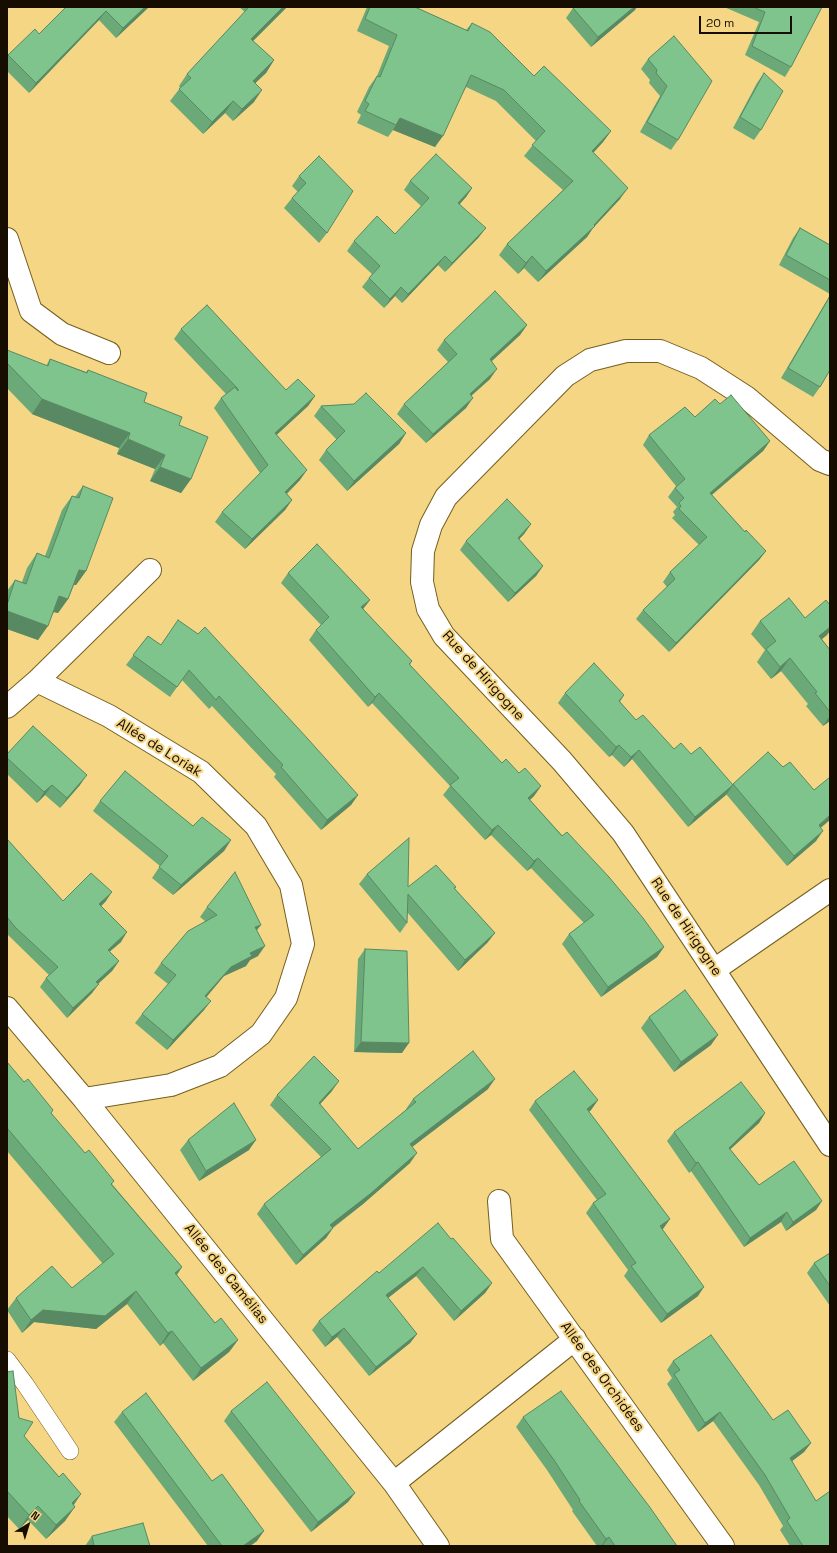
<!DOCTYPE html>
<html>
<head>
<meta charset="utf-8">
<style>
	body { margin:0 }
	#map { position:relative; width:837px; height:1553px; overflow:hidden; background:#f5d684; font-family:"Space Grotesk",sans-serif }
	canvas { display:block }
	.frame { position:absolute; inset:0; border:8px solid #160d00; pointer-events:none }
	.north { position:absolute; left:8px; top:1505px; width:40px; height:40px; -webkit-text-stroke:3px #f5d684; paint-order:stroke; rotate:38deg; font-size:11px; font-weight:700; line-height:16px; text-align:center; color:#160d00 }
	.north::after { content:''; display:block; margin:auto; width:14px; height:18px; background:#160d00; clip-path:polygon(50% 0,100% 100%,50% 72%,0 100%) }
	.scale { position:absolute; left:699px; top:16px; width:93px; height:18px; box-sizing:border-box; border:2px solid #160d00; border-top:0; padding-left:5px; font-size:12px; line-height:14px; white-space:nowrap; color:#160d00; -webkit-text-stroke:3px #f5d684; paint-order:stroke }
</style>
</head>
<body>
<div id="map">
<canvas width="837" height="1553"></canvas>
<div class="frame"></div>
<div class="north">N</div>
<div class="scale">20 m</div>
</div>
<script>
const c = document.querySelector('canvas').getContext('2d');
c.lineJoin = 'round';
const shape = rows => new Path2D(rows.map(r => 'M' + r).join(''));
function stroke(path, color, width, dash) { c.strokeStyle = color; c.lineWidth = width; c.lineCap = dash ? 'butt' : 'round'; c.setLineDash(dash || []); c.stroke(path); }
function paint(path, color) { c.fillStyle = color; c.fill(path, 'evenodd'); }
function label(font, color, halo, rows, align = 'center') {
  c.font = font + ' "Space Grotesk",sans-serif'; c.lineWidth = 4; c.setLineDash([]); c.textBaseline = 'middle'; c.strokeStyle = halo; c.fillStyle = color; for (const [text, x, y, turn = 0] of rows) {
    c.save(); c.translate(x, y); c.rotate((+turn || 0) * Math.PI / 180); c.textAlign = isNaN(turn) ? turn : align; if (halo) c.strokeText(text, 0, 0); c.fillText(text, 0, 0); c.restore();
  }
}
const lane = shape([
	[7,1360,25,1384,70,1451]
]);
const street = shape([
	[7,239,31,311,62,334,109,353],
	[830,464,820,460,746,397,701,368,660,351,626,351,590,360,565,376,446,497,431,525,423,551,422,582,428,609,444,636,562,761,623,833,830,1145],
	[37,681,109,716,201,772,256,826,291,885,303,944,286,998,261,1034,220,1066,171,1085,84,1099],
	[7,707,37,681,150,570],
	[714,970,830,890],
	[7,1008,84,1099,394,1483,438,1546],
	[499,1201,502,1239,723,1546],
	[394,1483,575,1339]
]);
const wall = shape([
	[66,7,149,7,116,38,99,20,29,93,7,71,7,57,8,55,39,34],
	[239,7,287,7,253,41,274,60,266,73,255,83,254,102,233,121,225,113,203,134,170,101,180,88,179,86,187,74,245,12],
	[367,7,415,7,466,30,472,23,534,76,611,131,603,142,593,153,620,199,593,228,587,237,538,282,524,268,518,274,499,255,507,244,563,190,524,156,536,141,496,101,466,87,435,147,393,130,388,137,357,123,361,115,357,112,369,87,377,76,389,46,357,31],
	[724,7,822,7,791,67,785,77,745,55,759,22],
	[573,8,635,10,591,47,566,18],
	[674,36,678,140,671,150,640,132,660,96,649,83,650,80,641,69,648,59],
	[764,73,761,130,754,140,733,128,757,83],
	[319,156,327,233,319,243,284,208,292,198,298,192,292,186,299,176],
	[410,181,472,188,466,197,460,204,479,237,445,272,438,265,402,303,395,296,384,308,362,287,369,278,372,274,347,251,354,241,395,234,421,206,404,190],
	[800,228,830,245,830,294,779,265,793,238],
	[830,295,830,370,820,387,813,397,781,378],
	[527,325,520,335,492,361,490,379,471,396,466,408,426,443,397,414,404,404,448,362,437,350,444,340],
	[181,329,286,390,315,396,308,406,276,435,300,480,287,494,292,500,285,510,245,549,215,522,222,512,260,473,214,408,221,398,226,394,174,339],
	[50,359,86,372,88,370,144,402,179,425,191,479,181,493,150,481,155,469,117,454,119,448,32,414,7,388,7,363,46,366],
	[354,404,406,433,399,444,347,491,319,460,326,450,337,440,314,416,321,406],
	[720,404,770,441,763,451,712,495,745,532,766,551,759,560,669,652,636,619,643,610,667,587,663,582,670,572,699,545,672,518,675,515,673,512,677,507,668,497,676,486,643,445,649,435,695,417],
	[83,486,86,571,76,585,74,585,68,599,58,613,54,612,38,640,7,629,7,591,15,580,22,582,27,568,37,553,45,556,62,510,72,496,75,497],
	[531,524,524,534,519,539,543,566,536,576,508,602,460,550,466,541],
	[288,573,370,600,363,609,412,661,410,665,502,763,541,786,534,796,530,800,664,947,657,957,601,997,562,944,569,934,584,923,531,868,527,871,491,835,485,840,443,795,450,786,372,703,368,707,309,640,316,630,321,625,281,583],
	[805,618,827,635,822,639,830,650,830,721,823,726,806,706,808,704,781,671,771,679,757,662,765,650,751,634,760,621],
	[148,636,358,795,351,805,321,830,274,777,276,774,212,706,209,709,182,680,170,697,126,665],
	[565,693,624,695,620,702,636,720,674,749,691,754,732,784,821,828,816,841,787,866,726,794,688,827,632,759,624,767,612,755,609,757,558,703],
	[7,754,80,785,60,808,45,795,37,803,7,774],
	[100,801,193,826,231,840,224,851,173,895,152,878,160,866,93,811],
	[7,839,63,901,106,901,101,906,121,942,109,952,119,961,112,971,98,984,92,993,67,1018,40,987,46,978,49,975,7,934],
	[367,874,408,887,456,887,455,889,495,933,487,943,458,971,407,912,407,923,400,933,359,884],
	[207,907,257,930,258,956,250,960,246,966,224,976,206,997,204,1010,167,1050,135,1023,142,1014,168,984,154,973,161,963,205,921,200,917],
	[365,949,402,1053,354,1052,358,959],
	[649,1017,711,1045,674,1072,641,1028],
	[7,1062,85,1153,114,1181,112,1184,182,1267,177,1275,215,1323,238,1340,229,1352,193,1381,163,1343,160,1346,127,1304,96,1329,34,1322,22,1333,7,1310,16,1298,72,1288,103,1264,7,1151],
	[488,1089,412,1147,410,1163,363,1204,333,1228,326,1238,296,1265,257,1214,264,1204,321,1157,270,1105,277,1095,332,1091,320,1104,358,1149,406,1110,406,1109,413,1099],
	[598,1100,591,1110,589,1112,670,1219,662,1229,698,1296,661,1323,624,1276,628,1270,586,1213,593,1203,597,1200,529,1110,535,1101],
	[765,1113,759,1123,730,1149,759,1185,822,1201,816,1210,786,1231,781,1222,744,1247,691,1171,689,1173,667,1141,674,1132],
	[188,1140,249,1150,199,1181,180,1150],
	[451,1239,492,1283,485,1293,454,1321,416,1276,388,1298,417,1334,410,1343,369,1376,337,1337,325,1347,312,1330,319,1321,379,1273],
	[830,1253,830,1306,807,1273,814,1263],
	[673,1361,773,1420,811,1443,804,1452,792,1461,830,1546,790,1546,780,1530,783,1526,759,1485,713,1421,698,1432,667,1384,672,1378,667,1370],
	[7,1372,24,1436,59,1477,81,1494,74,1505,65,1521,46,1539,28,1520,19,1529,7,1516],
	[231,1411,355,1493,348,1502,311,1532,224,1421],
	[122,1412,212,1481,257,1541,250,1546,208,1546,114,1422],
	[523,1417,677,1546,597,1546,572,1511,573,1510,547,1470,516,1427],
	[92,1536,150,1546,85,1546]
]);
const shadedWall = shape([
	[145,7,149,7,116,38,123,28],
	[283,7,287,7,243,51,251,39],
	[634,7,637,7,635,10,591,47,598,37],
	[106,11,99,20,29,93,36,83],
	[274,60,266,73,245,93,253,81],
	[262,90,254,102,233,121,242,109],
	[233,101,225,113,203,134,212,122],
	[400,118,443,136,435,147,393,130],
	[611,131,603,142,584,163,592,151],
	[472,188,466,197,452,212,458,203],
	[628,188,620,199,593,228,587,237,538,282,546,271,594,225],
	[486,228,479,237,445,272,452,263],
	[445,256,438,265,402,303,408,294],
	[532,256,524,268,518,274,526,263],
	[401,287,395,296,384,308,390,299],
	[527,325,520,335,483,369,490,359],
	[497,369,490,379,463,403,470,394],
	[315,396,308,406,268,443,275,433],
	[473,398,466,408,426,443,433,434],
	[42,399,130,433,119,448,32,414],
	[406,433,399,444,347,491,354,481],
	[128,439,165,455,155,469,117,454],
	[770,441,763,451,703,502,710,493],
	[160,467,191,479,181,493,150,481],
	[307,470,300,480,278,502,285,492],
	[292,500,285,510,245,549,252,539],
	[531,524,524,534,511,548,518,538],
	[766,551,759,560,669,652,676,643],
	[543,566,536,576,508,602,515,593],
	[79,570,86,571,76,585,69,584],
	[59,596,68,599,58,613,49,611],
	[370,600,363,609,361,607],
	[7,611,48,626,38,640,7,629],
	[830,627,830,631,827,635,810,648,819,636],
	[790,658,781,671,771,679,780,667],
	[379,693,372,703,368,707,375,697],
	[830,716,830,721,823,726],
	[619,745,612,755,609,757,616,747],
	[639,750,632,759,624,767,631,757],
	[87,775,80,785,60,808,67,798],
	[52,785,45,795,37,803,44,792],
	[733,785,726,795,688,827,695,817],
	[541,786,534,796,521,808,528,798],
	[358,795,351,805,321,830,327,820],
	[830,815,830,820,812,835,819,825],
	[498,825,491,835,485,840,492,830],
	[823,831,816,841,787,866,794,856],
	[231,840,224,851,173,895,181,885],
	[538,858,531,868,527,871,534,861],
	[112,892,106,901,93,914,99,904],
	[261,925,254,934,255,927],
	[127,932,121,942,101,959,108,950],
	[495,933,487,943,458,971,465,960],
	[265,946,258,956,250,960,246,966,224,976,199,1006,205,996,231,967,250,953],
	[664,947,657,957,601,997,608,987],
	[119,961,112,971,90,991,96,982],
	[99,984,92,993,67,1018,73,1008],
	[211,1001,204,1010,167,1050,173,1040],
	[718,1035,711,1045,674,1072,681,1062],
	[361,1042,409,1043,402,1053,354,1052],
	[495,1079,488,1089,403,1154,410,1144],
	[339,1081,332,1091,312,1113,319,1103],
	[598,1100,591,1110,580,1118,587,1109],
	[765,1113,759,1123,722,1157,729,1148],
	[256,1140,249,1150,199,1181,206,1171],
	[417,1153,410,1163,363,1204,323,1235,330,1225],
	[698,1162,691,1171,689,1173,696,1163],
	[822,1201,816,1210,786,1231,793,1222],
	[787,1212,781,1222,744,1247,750,1238],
	[670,1219,663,1229,654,1236,660,1226],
	[333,1228,326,1238,296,1265,303,1255],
	[182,1267,173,1280,175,1273],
	[423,1267,416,1276,379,1305,386,1295],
	[492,1283,485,1293,454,1321,461,1311],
	[704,1287,698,1296,661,1323,667,1314],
	[136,1291,127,1304,96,1329,34,1322,22,1333,31,1320,43,1310],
	[344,1328,337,1337,325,1347,332,1337],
	[172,1331,163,1343,160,1346,168,1333],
	[417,1334,410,1343,369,1376,376,1367],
	[238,1340,229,1352,193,1381,201,1368],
	[720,1412,713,1421,698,1432,705,1423],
	[811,1443,804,1452,783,1468,790,1458],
	[355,1493,348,1502,311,1532,318,1522],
	[81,1494,71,1508,72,1503],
	[38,1506,28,1520,19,1529,29,1515],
	[75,1507,65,1521,46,1539,56,1525],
	[264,1531,257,1541,250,1546,243,1546],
	[609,1537,602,1546,601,1546,606,1539]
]);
const building = shape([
	[66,7,145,7,123,28,106,11,36,83,8,55,35,29,39,34,66,7],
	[249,7,283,7,251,39,274,60,253,81,262,90,242,109,233,101,212,122,179,89,191,78,187,74,249,7],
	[370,7,415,7,468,31,472,23,490,32,534,76,544,66,611,131,592,151,628,188,594,225,595,226,546,271,532,256,526,263,507,244,573,181,532,145,545,131,504,90,471,75,443,136,400,118,396,125,365,111,369,104,365,101,377,76,380,77,397,35,365,19,370,7],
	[574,7,634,7,598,37,573,8,574,7],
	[753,7,822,7,791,67,752,46,765,12,753,7],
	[674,36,712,81,678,140,647,122,667,86,656,73,657,70,648,59,674,36],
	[764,73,783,91,761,130,740,117,764,73],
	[436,154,472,188,458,203,486,228,452,263,445,256,408,294,401,287,390,299,369,278,380,266,354,241,377,216,395,234,429,198,410,181,436,154],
	[319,156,353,191,327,233,292,198,306,183,299,176,319,156],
	[800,228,830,245,830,280,786,255,800,228],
	[495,291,527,325,490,359,497,369,470,394,473,398,433,434,404,404,457,354,444,340,495,291],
	[830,296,830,370,820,387,788,368,830,296],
	[207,305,286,390,298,379,315,396,275,433,307,470,285,492,292,500,252,539,222,512,268,465,221,398,235,387,238,391,238,389,181,329,207,305],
	[7,350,48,366,50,359,87,373,88,370,147,393,144,402,182,417,179,425,208,437,191,479,160,467,165,455,128,439,130,433,42,399,7,363,7,350],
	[366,393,406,433,354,481,326,450,345,431,321,406,354,404,366,393],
	[731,395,770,441,710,493,745,532,746,530,766,551,676,643,643,610,675,579,670,572,707,537,679,509,681,506,679,503,684,498,675,488,685,479,649,435,685,407,695,417,715,399,720,404,731,395],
	[83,486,113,498,86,571,79,570,68,599,59,596,48,626,7,611,7,605,15,580,26,584,37,553,49,558,72,496,79,498,83,486],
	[507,499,531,524,518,538,543,566,515,593,466,541,507,499],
	[317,544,370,600,361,607,412,661,409,664,502,763,506,759,519,773,525,768,541,786,528,798,562,836,567,832,609,877,643,918,664,947,608,987,569,934,594,915,538,858,534,861,498,825,492,830,450,785,459,778,379,693,375,697,316,630,329,617,288,573,317,544],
	[789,598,805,618,826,600,830,605,830,627,819,636,830,650,830,712,815,693,817,692,790,658,780,667,766,649,776,641,760,621,789,598],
	[178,620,198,634,205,627,308,739,358,795,327,820,281,767,283,765,219,696,216,700,189,670,177,687,133,655,148,636,161,645,178,620],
	[594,663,624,695,619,701,636,720,643,715,674,749,681,743,691,754,700,747,733,785,695,817,639,750,631,757,619,745,616,747,565,693,594,663],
	[33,726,87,775,67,798,52,785,44,792,7,758,7,754,33,726],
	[768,752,783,767,790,762,814,790,830,777,830,815,819,825,823,831,794,856,733,784,768,752],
	[125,771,193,826,202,817,231,840,181,885,159,867,168,856,100,801,125,771],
	[409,838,408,887,436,865,456,887,454,888,495,933,465,960,408,894,407,923,367,874,409,838],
	[7,839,63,901,91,873,112,892,99,904,127,932,108,950,119,961,96,982,99,984,73,1008,46,978,58,967,15,927,7,917,7,839],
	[235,872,261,925,255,927,265,946,250,953,252,956,231,967,205,996,211,1001,173,1040,142,1014,176,975,161,963,188,931,217,915,207,907,235,872],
	[365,949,407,951,409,1043,361,1042,365,949],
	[685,990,718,1035,681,1062,649,1017,685,990],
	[473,1051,495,1079,410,1144,417,1153,370,1194,330,1225,333,1228,303,1255,264,1204,331,1149,277,1095,314,1056,339,1081,319,1103,358,1149,416,1102,413,1099,473,1051],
	[7,1062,24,1082,28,1079,53,1110,51,1113,85,1153,89,1150,114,1181,111,1184,182,1267,175,1273,215,1323,221,1318,238,1340,201,1368,172,1331,168,1333,136,1291,105,1316,43,1310,31,1320,16,1298,52,1266,72,1288,114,1254,7,1128,7,1062],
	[574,1071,598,1100,587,1109,670,1219,660,1226,704,1287,667,1314,631,1266,636,1263,593,1203,606,1194,535,1101,574,1071],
	[741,1082,765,1113,729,1148,759,1185,794,1161,822,1201,793,1222,787,1212,750,1238,698,1162,696,1163,674,1132,741,1082],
	[234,1103,256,1140,206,1171,188,1140,234,1103],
	[438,1223,451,1239,453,1238,492,1283,461,1311,423,1267,386,1295,417,1334,376,1367,344,1328,332,1337,319,1321,377,1271,379,1273,438,1223],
	[830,1253,830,1286,814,1263,830,1253],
	[711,1335,773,1420,788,1410,811,1443,790,1458,816,1501,830,1491,830,1546,803,1546,787,1521,790,1518,765,1475,720,1412,705,1423,674,1374,680,1370,673,1361,711,1335],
	[13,1371,19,1418,33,1422,24,1436,59,1477,63,1473,81,1494,72,1503,75,1507,56,1525,38,1506,29,1515,7,1491,7,1372,13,1371],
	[267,1382,355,1493,318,1522,231,1411,267,1382],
	[561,1391,649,1506,677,1546,615,1546,609,1537,606,1539,579,1501,580,1500,554,1460,523,1417,561,1391],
	[146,1393,212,1481,222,1474,264,1531,243,1546,222,1546,122,1412,146,1393],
	[143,1523,150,1546,94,1546,92,1536,143,1523]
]);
const streetNames = [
	["Rue de Hirigogne",483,676,48],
	["Allée de Loriak",159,748,32],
	["Rue de Hirigogne",686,927,56],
	["Allée des Camélias",226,1274,51],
	["Allée des Orchidées",602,1377,54]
];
stroke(lane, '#755f1f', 18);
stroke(street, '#755f1f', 24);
stroke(lane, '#fff', 17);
stroke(street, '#fff', 22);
paint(wall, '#6ca978');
paint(shadedWall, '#588962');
paint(building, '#7ec48c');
stroke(building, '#588962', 1);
label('14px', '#160d00', '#f5d684', streetNames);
</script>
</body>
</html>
